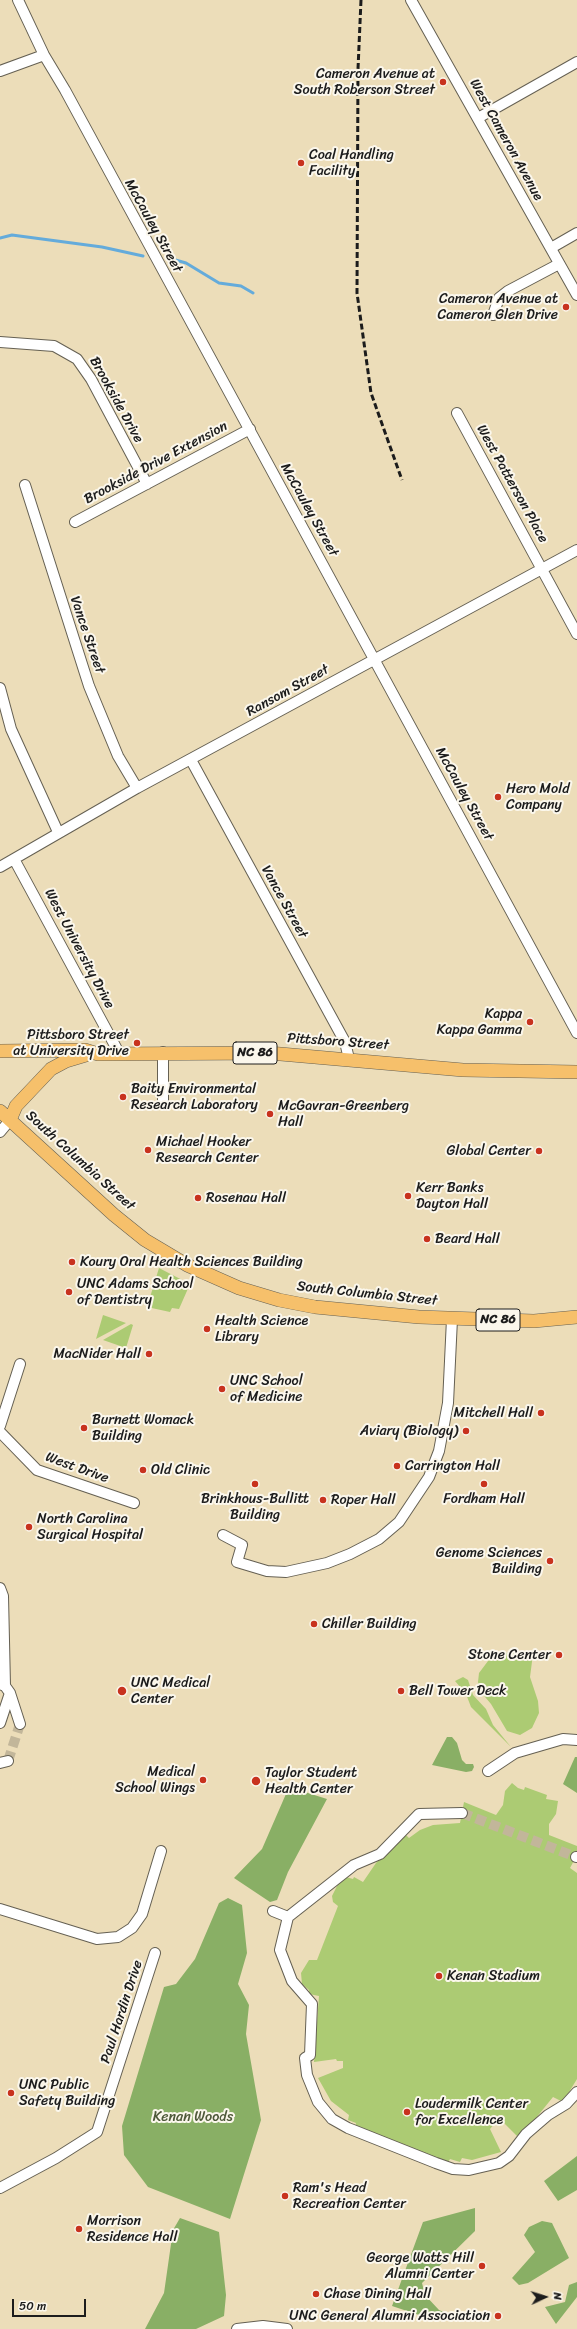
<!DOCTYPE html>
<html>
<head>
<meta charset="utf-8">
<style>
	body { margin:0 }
	#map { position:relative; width:577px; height:2329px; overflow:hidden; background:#ecddb9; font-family:Sriracha,sans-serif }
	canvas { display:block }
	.north { position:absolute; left:525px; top:2277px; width:40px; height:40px; -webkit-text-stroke:3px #fbf7ec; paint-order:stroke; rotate:86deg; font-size:11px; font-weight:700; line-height:16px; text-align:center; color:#1c1c1c }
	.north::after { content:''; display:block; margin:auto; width:14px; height:18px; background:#1c1c1c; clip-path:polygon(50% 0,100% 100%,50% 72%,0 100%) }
	.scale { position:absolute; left:12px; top:2299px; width:74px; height:18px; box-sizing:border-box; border:2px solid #1c1c1c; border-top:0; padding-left:5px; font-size:12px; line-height:14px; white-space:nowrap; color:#1c1c1c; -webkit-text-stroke:3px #fbf7ec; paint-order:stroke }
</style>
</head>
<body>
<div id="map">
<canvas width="577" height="2329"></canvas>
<div class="north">N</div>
<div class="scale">50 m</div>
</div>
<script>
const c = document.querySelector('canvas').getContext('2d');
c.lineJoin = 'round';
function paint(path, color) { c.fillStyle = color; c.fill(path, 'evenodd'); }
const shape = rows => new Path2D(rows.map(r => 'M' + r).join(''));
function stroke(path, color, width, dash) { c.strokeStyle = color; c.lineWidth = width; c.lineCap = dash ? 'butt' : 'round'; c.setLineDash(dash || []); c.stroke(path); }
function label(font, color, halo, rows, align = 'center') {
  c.font = font + ' Sriracha,sans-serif'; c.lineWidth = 4; c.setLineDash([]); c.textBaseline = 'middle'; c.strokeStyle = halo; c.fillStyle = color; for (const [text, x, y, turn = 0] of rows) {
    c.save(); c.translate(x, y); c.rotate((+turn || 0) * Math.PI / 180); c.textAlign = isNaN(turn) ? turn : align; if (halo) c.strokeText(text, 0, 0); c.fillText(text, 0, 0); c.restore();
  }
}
const green = shape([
	[159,1268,190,1284,179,1309,172,1308,170,1312,147,1307],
	[103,1315,126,1323,96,1339],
	[131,1324,133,1325,126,1348,103,1340],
	[514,1651,533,1654,530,1677,538,1701,539,1713,532,1728,520,1735,507,1731,491,1704,480,1691,478,1682,479,1673,488,1661,498,1655],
	[463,1677,468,1680,473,1695,486,1709,493,1725,511,1747,471,1707,466,1694,455,1681],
	[512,1783,518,1788,524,1790,525,1787,547,1795,546,1799,558,1801,556,1814,549,1824,549,1835,577,1846,577,1855,570,1868,577,1873,577,2079,563,2102,553,2097,523,2134,521,2132,517,2136,502,2121,498,2125,495,2123,490,2129,501,2152,472,2160,462,2158,460,2162,450,2159,447,2164,355,2128,356,2123,348,2120,349,2115,331,2101,318,2078,343,2068,343,2061,337,2061,336,2059,314,2062,319,1996,309,1994,309,1990,302,1984,301,1973,309,1960,317,1960,338,1906,333,1902,332,1896,339,1882,346,1877,353,1879,354,1877,363,1882,376,1863,403,1832,409,1838,420,1830,433,1825,460,1823,464,1802,496,1815,503,1805,505,1791]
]);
const forest = shape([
	[447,1737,452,1737,457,1743,462,1760,466,1764,473,1764,474,1767,472,1771,466,1772,432,1765],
	[575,1757,577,1757,577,1793,563,1784],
	[289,1787,327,1799,288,1872,277,1900,270,1902,234,1878,262,1849],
	[228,1898,242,1905,247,1953,238,1984,249,2005,246,2034,261,2120,230,2219,148,2187,124,2155,122,2126,164,1987,176,1984,195,1959,219,1903],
	[577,2156,577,2190,558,2201,544,2181],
	[475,2208,475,2231,422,2283,425,2295,439,2310,453,2316,434,2320,392,2306,423,2222],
	[180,2218,219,2232,226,2295,224,2316,196,2329,145,2329,164,2293,173,2230],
	[542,2221,552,2223,569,2258,528,2283,519,2285,512,2278,535,2252,524,2235,529,2227],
	[577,2282,577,2297,556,2324,545,2307,565,2302,569,2285]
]);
const stream = shape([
	[0,238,12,235,102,247,143,256],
	[172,259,186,263,219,283,241,286,253,293]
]);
const minorTunnel = shape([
	[8,1761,20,1724],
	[462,1813,576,1857]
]);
const minor = shape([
	[18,0,44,55,65,90,577,1033],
	[411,0,577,295],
	[0,71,44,55],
	[478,118,577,62],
	[551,248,577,233],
	[493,315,499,298,508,291,559,264],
	[0,342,54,346,77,359,91,379,147,484],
	[457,413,577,634],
	[25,485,89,686,118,756,137,788],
	[75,522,250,429],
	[0,688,11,729,58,832],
	[191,760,345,1042,349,1059],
	[14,859,119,1053],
	[0,867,137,788,577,550],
	[163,1100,163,1052],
	[0,1132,10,1120],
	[0,1426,20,1364],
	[0,1432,37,1470,134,1503],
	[223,1535,242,1545,237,1562,267,1571,286,1572,327,1563,350,1554,379,1539,399,1522,429,1477,439,1451,448,1403,452,1319],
	[0,1588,3,1596,5,1686],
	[0,1684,5,1686,10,1693,20,1724],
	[0,1723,10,1693],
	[0,1763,8,1761],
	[488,1771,515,1753,563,1739,577,1740],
	[576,1857,577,1857],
	[0,1909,97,1939,118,1937,132,1928,142,1914,161,1851],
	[273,1911,288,1917,354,1865,380,1854,419,1814,462,1813],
	[288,1917,280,1950,292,1981,312,2004,310,2055,305,2058,307,2075,318,2102,332,2119,348,2128,436,2163,453,2169,469,2170,499,2163,509,2156,526,2134,548,2115,566,2104,577,2092],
	[0,2188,56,2158,97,2132,155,1953],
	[237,2329,263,2326,287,2329]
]);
const major = shape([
	[0,1051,85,1050,98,1054,269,1053,463,1070,577,1072],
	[0,1111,114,1215,145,1240,187,1265,239,1288,279,1300,315,1307,419,1317,534,1321,577,1317],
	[10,1120,16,1106,51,1069,66,1061,86,1055]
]);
const rail = shape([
	[361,0,358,69,357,293,371,393,402,480]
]);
const markers = [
	[443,82,4,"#c8321e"],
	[301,163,4,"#c8321e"],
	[566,307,4,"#c8321e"],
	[498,797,4,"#c8321e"],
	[530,1022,4,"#c8321e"],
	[137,1043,4,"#c8321e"],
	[123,1097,4,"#c8321e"],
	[270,1114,4,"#c8321e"],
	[148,1150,4,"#c8321e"],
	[539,1151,4,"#c8321e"],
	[408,1196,4,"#c8321e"],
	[198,1198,4,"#c8321e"],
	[427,1239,4,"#c8321e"],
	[72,1262,4,"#c8321e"],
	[69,1292,4,"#c8321e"],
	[207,1329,4,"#c8321e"],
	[149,1354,4,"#c8321e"],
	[222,1389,4,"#c8321e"],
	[541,1413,4,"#c8321e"],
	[84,1428,4,"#c8321e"],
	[466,1431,4,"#c8321e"],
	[397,1466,4,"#c8321e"],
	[143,1470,4,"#c8321e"],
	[255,1484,4,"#c8321e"],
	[484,1484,4,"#c8321e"],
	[323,1500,4,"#c8321e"],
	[29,1527,4,"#c8321e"],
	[550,1561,4,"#c8321e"],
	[314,1624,4,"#c8321e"],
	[559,1655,4,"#c8321e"],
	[122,1691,5,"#c8321e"],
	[401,1691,4,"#c8321e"],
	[203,1780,4,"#c8321e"],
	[256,1781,5,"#c8321e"],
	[439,1976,4,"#c8321e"],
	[11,2093,4,"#c8321e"],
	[407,2112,4,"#c8321e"],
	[285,2196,4,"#c8321e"],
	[79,2229,4,"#c8321e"],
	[482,2266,4,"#c8321e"],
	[316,2294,4,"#c8321e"],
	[498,2316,4,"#c8321e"]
];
const shields = [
	[255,1053,44],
	[498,1320,44]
];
const shieldNames = [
	["NC 86",255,1053],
	["NC 86",498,1320]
];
const poiNames = [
	["Cameron Avenue at",435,74,"right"],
	["South Roberson Street",435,90,"right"],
	["Coal Handling",309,155],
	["Facility",309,171],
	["Cameron Avenue at",558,299,"right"],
	["Cameron Glen Drive",558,315,"right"],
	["Hero Mold",506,789],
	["Company",506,805],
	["Kappa",522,1014,"right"],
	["Kappa Gamma",522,1030,"right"],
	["Pittsboro Street",129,1035,"right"],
	["at University Drive",129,1051,"right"],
	["Baity Environmental",131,1089],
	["Research Laboratory",131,1105],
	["McGavran-Greenberg",278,1106],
	["Hall",278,1122],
	["Michael Hooker",156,1142],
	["Research Center",156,1158],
	["Global Center",531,1151,"right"],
	["Kerr Banks",416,1188],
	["Dayton Hall",416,1204],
	["Rosenau Hall",206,1198],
	["Beard Hall",435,1239],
	["Koury Oral Health Sciences Building",80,1262],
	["UNC Adams School",77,1284],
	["of Dentistry",77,1300],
	["Health Science",215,1321],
	["Library",215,1337],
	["MacNider Hall",141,1354,"right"],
	["UNC School",230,1381],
	["of Medicine",230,1397],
	["Mitchell Hall",533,1413,"right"],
	["Burnett Womack",92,1420],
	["Building",92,1436],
	["Aviary (Biology)",458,1431,"right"],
	["Carrington Hall",405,1466],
	["Old Clinic",151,1470],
	["Brinkhous-Bullitt",255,1499,"center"],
	["Building",255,1515,"center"],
	["Fordham Hall",484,1499,"center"],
	["Roper Hall",331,1500],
	["North Carolina",37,1519],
	["Surgical Hospital",37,1535],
	["Genome Sciences",542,1553,"right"],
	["Building",542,1569,"right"],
	["Chiller Building",322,1624],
	["Stone Center",551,1655,"right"],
	["UNC Medical",131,1683],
	["Center",131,1699],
	["Bell Tower Deck",409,1691],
	["Medical",195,1772,"right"],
	["School Wings",195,1788,"right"],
	["Taylor Student",265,1773],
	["Health Center",265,1789],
	["Kenan Stadium",447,1976],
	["UNC Public",19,2085],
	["Safety Building",19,2101],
	["Loudermilk Center",415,2104],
	["for Excellence",415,2120],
	["Ram's Head",293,2188],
	["Recreation Center",293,2204],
	["Morrison",87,2221],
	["Residence Hall",87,2237],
	["George Watts Hill",474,2258,"right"],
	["Alumni Center",474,2274,"right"],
	["Chase Dining Hall",324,2294],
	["UNC General Alumni Association",490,2316,"right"]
];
const streetNames = [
	["West Cameron Avenue",506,140,61],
	["McCauley Street",153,226,61],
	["Brookside Drive",116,400,61],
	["Brookside Drive Extension",156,463,-28],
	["West Patterson Place",512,484,61],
	["McCauley Street",309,510,61],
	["Vance Street",87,635,71],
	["Ransom Street",288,691,-29],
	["McCauley Street",464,794,61],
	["Vance Street",284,902,61],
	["West University Drive",79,949,62],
	["Pittsboro Street",338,1042,4],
	["South Columbia Street",80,1161,42],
	["South Columbia Street",367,1294,6],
	["West Drive",77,1468,20],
	["Paul Hardin Drive",122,2012,-72]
];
const parkNames = [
	["Kenan Woods",193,2117]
];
paint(green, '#accb73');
paint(forest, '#89af65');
stroke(stream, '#64abdb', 3);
stroke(minorTunnel, '#c2b69a', 10, [10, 5]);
stroke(minor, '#656053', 12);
stroke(major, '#656053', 14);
stroke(minor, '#fff', 10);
stroke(major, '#f6c06b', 13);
stroke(rail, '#1c1c1c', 3, [6, 3]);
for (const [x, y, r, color] of markers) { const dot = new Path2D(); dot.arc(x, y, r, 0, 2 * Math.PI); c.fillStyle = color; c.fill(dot); stroke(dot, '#fbf7ec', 1.5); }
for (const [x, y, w] of shields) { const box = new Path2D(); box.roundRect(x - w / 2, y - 11, w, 22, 3); c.fillStyle = '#fbf7ec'; c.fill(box); stroke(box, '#1c1c1c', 1); }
label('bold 13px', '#1c1c1c', null, shieldNames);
label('14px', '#1c1c1c', '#fbf7ec', poiNames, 'left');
label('14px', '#1c1c1c', '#fbf7ec', streetNames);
label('14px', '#4e593a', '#fbf7ec', parkNames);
</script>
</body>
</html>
